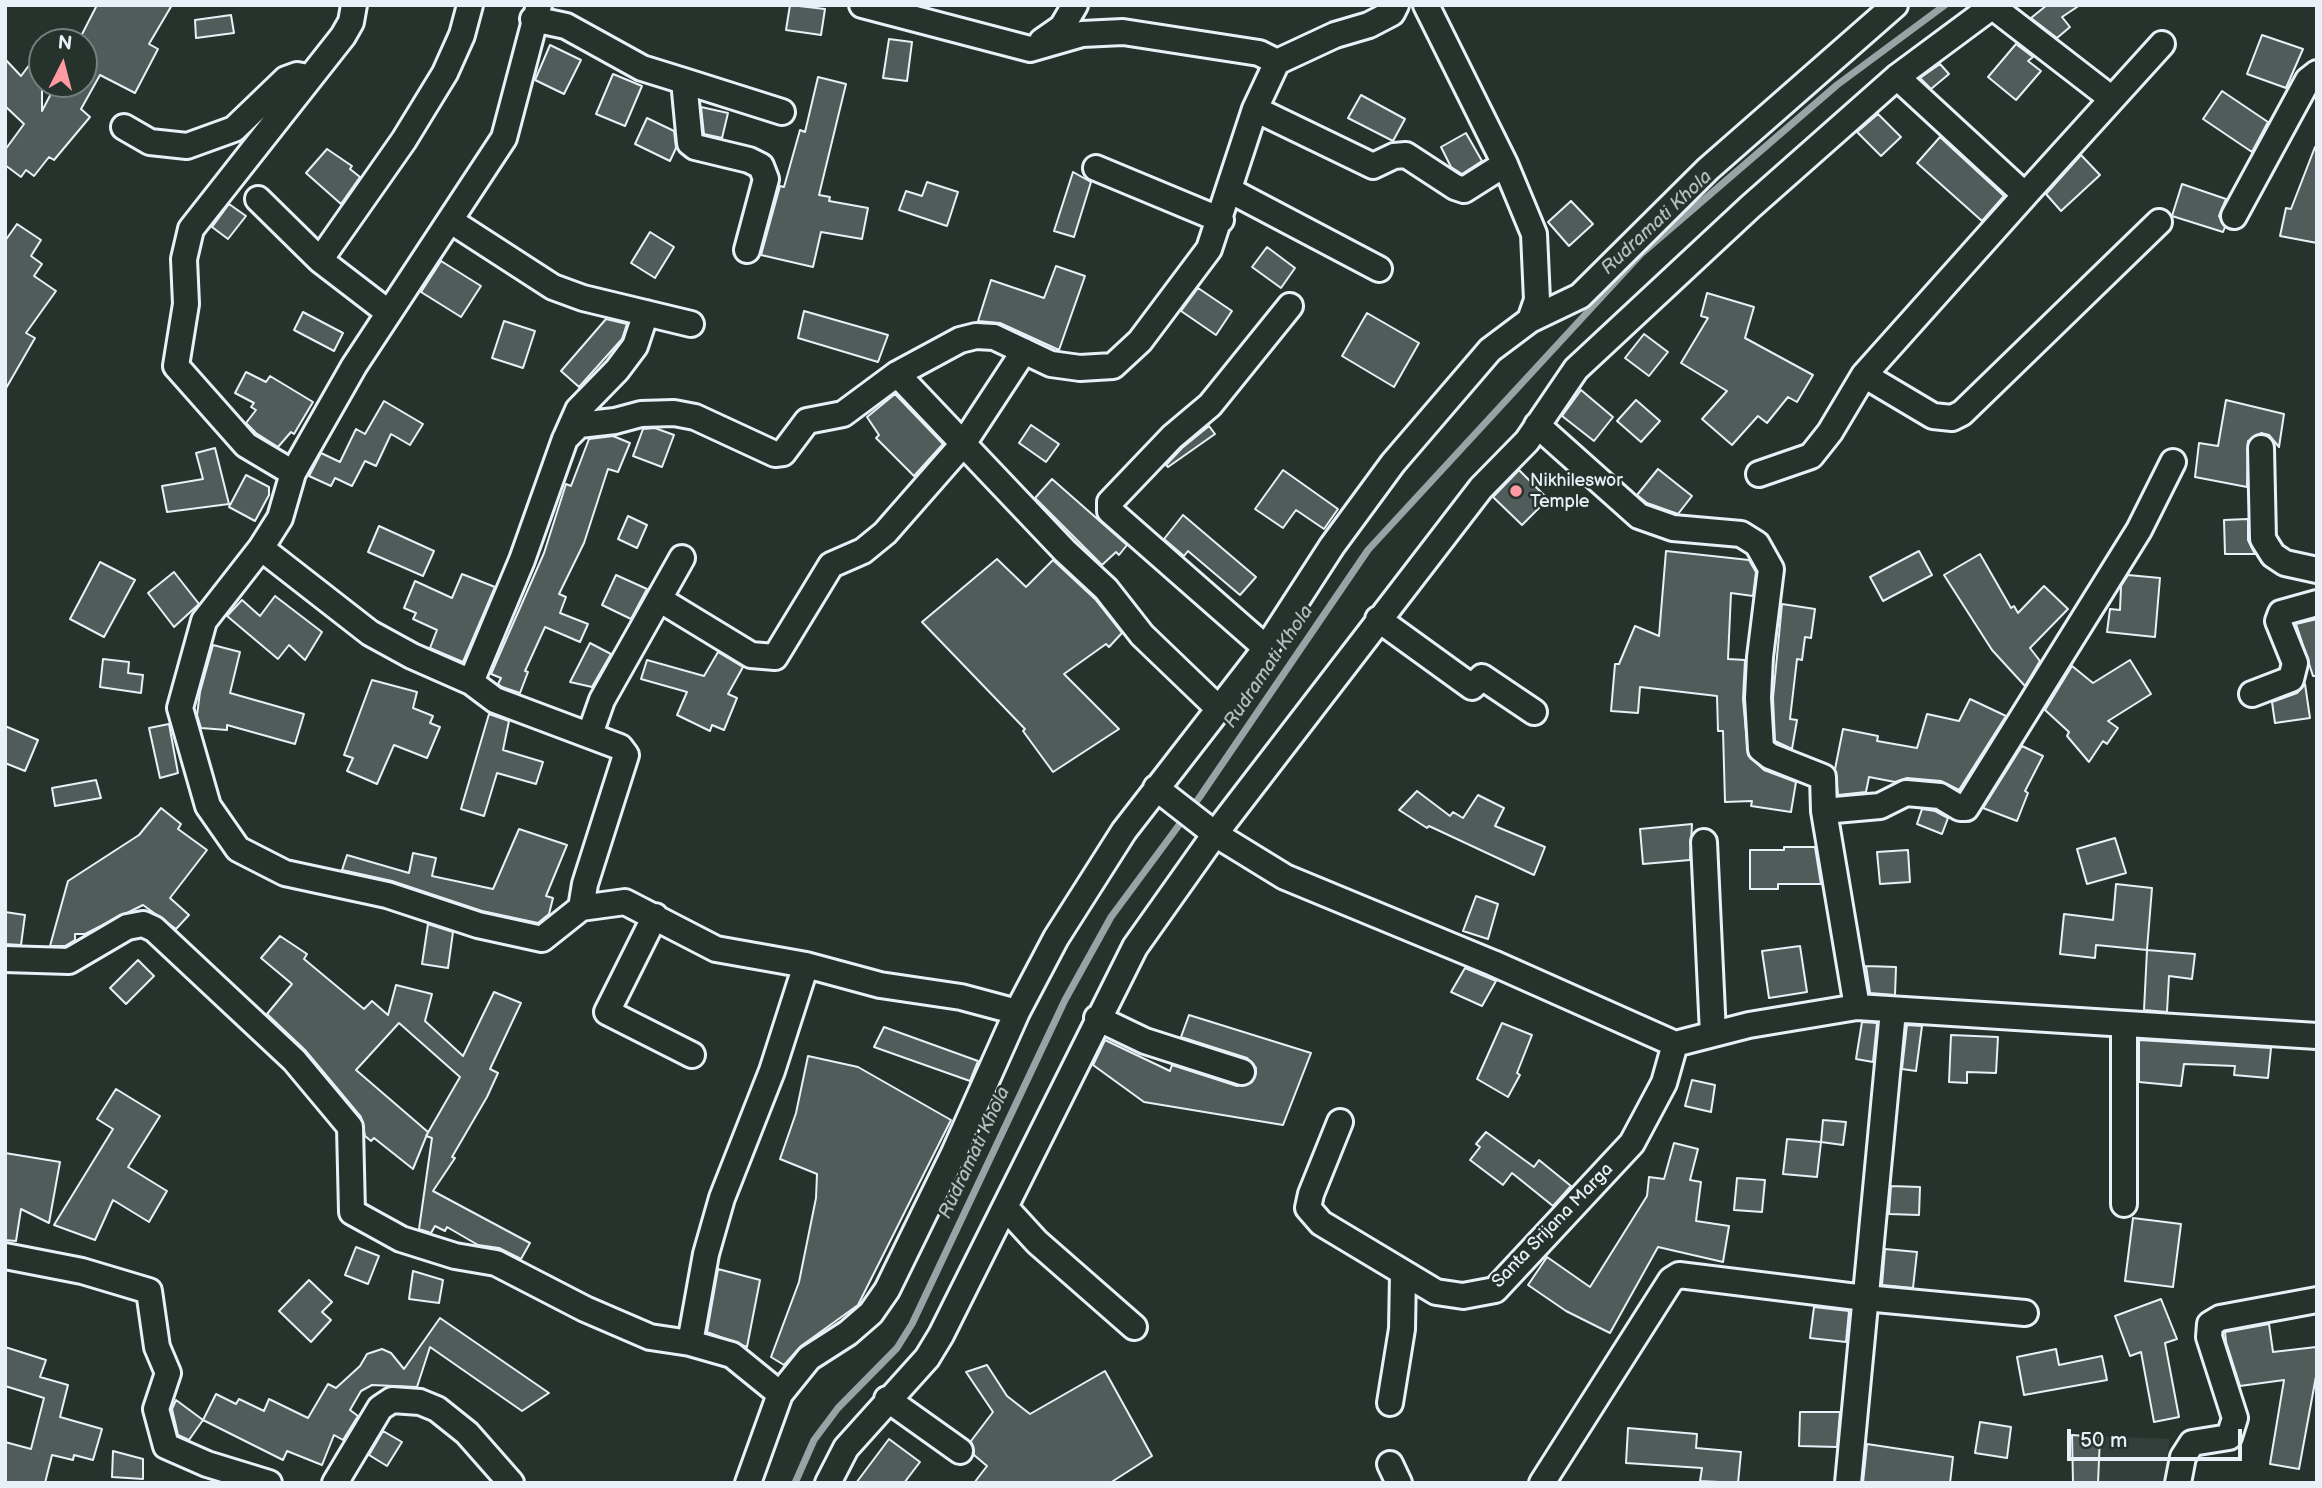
<!DOCTYPE html>
<html>
<head>
<meta charset="utf-8">
<style>
	body { margin:0 }
	#map { position:relative; width:2322px; height:1488px; overflow:hidden; background:#26332d; font-family:"Balsamiq Sans",sans-serif }
	canvas { display:block }
	.frame { position:absolute; inset:0; border:7px solid #e8f1f8; pointer-events:none }
	.north { position:absolute; left:28px; top:28px; width:70px; height:70px; box-sizing:border-box; background:#26332d; border:2px solid #747f7e; border-radius:50%; rotate:6deg; font-size:19px; font-weight:700; line-height:28px; text-align:center; color:#e8f1f8 }
	.north::after { content:''; display:block; margin:auto; width:24px; height:32px; background:#ff9aa2; clip-path:polygon(50% 0,100% 100%,50% 72%,0 100%) }
	.scale { position:absolute; left:2067px; top:1429px; width:175px; height:32px; box-sizing:border-box; border:4px solid #e8f1f8; border-top:0; padding-left:9px; font-size:21px; line-height:24px; white-space:nowrap; color:#e8f1f8; -webkit-text-stroke:5px #26332d; paint-order:stroke }
</style>
</head>
<body>
<div id="map">
<canvas width="2322" height="1488"></canvas>
<div class="frame"></div>
<div class="north">N</div>
<div class="scale">50 m</div>
</div>
<script>
const c = document.querySelector('canvas').getContext('2d');
c.lineJoin = 'round';
function paint(path, color) { c.fillStyle = color; c.fill(path, 'evenodd'); }
const shape = rows => new Path2D(rows.map(r => 'M' + r).join(''));
function stroke(path, color, width, dash) { c.strokeStyle = color; c.lineWidth = width; c.lineCap = dash ? 'butt' : 'round'; c.setLineDash(dash || []); c.stroke(path); }
function label(font, color, halo, rows, align = 'center') {
  c.font = font + ' "Balsamiq Sans",sans-serif'; c.lineWidth = 5; c.setLineDash([]); c.textBaseline = 'middle'; c.strokeStyle = halo; c.fillStyle = color; for (const [text, x, y, turn = 0] of rows) {
    c.save(); c.translate(x, y); c.rotate((+turn || 0) * Math.PI / 180); c.textAlign = isNaN(turn) ? turn : align; if (halo) c.strokeText(text, 0, 0); c.fillText(text, 0, 0); c.restore();
  }
}
const built = shape([
	[2072,1435,2170,1439,2163,1483,2072,1483]
]);
const stream = shape([
	[795,1483,814,1440,838,1408,897,1348,912,1324,1065,1000,1111,917,1199,798,1368,550,1642,253,1837,85,1945,5]
]);
const building = shape([
	[97,5,172,5,149,44,158,49,135,93,100,75,81,109,90,117,54,160,49,157,34,176,26,170,21,177,5,165,5,150,24,124,5,106,5,59,21,76,42,48,42,111,56,84,84,84,84,42,78,42,97,5],
	[790,5,825,9,821,35,786,30,790,5],
	[2047,5,2080,5,2062,17,2070,27,2057,38,2031,18,2047,5],
	[231,15,234,33,196,38,195,20,231,15],
	[2262,35,2303,49,2286,88,2247,74,2262,35],
	[889,39,912,42,907,81,883,78,889,39],
	[2016,44,2033,57,2028,61,2041,71,2016,100,1988,77,2016,44],
	[550,45,581,60,564,94,535,80,550,45],
	[1940,64,1949,74,1931,89,1920,78,1940,64],
	[613,74,642,86,625,126,596,114,613,74],
	[818,77,846,84,819,195,830,197,829,201,868,208,862,239,821,232,813,267,761,255,780,186,784,187,800,130,805,132,818,77],
	[2222,91,2268,122,2252,152,2203,119,2222,91],
	[1361,95,1405,119,1393,141,1348,118,1361,95],
	[701,107,728,113,722,138,704,134,701,107],
	[1878,114,1901,137,1881,156,1857,132,1878,114],
	[647,118,674,131,676,148,670,161,635,144,647,118],
	[1466,133,1482,161,1462,174,1451,167,1441,147,1466,133],
	[1940,137,2004,196,1982,221,1917,163,1940,137],
	[2315,147,2317,147,2317,243,2280,236,2286,208,2291,209,2315,147],
	[327,149,352,166,350,169,360,177,341,204,306,173,327,149],
	[2081,155,2100,175,2061,211,2046,194,2081,155],
	[1073,172,1091,182,1074,237,1054,231,1073,172],
	[927,182,958,192,947,226,899,210,906,191,922,196,927,182],
	[2182,184,2226,199,2219,216,2225,227,2223,232,2172,216,2182,184],
	[1571,201,1593,224,1569,246,1548,222,1571,201],
	[229,204,246,216,228,239,212,227,229,204],
	[17,224,41,240,31,256,42,264,34,276,56,291,26,333,35,338,5,390,5,241,17,224],
	[650,232,674,247,655,278,631,263,650,232],
	[1267,247,1295,268,1281,288,1252,267,1267,247],
	[441,261,481,286,461,317,421,292,441,261],
	[1056,266,1085,276,1059,350,1000,323,978,321,991,280,1044,298,1056,266],
	[1198,288,1232,311,1216,335,1181,311,1198,288],
	[1707,293,1754,307,1745,338,1813,375,1797,402,1788,397,1767,423,1758,416,1732,445,1702,419,1727,391,1681,363,1708,318,1701,316,1707,293],
	[804,311,888,335,878,362,798,338,804,311],
	[303,312,343,333,334,351,294,330,303,312],
	[1367,313,1419,343,1394,387,1342,356,1367,313],
	[606,319,627,324,622,339,579,387,561,371,606,319],
	[504,321,535,331,523,368,492,358,504,321],
	[1644,334,1668,352,1649,376,1625,358,1644,334],
	[246,372,266,382,270,376,313,402,294,434,291,432,278,447,256,433,246,423,256,410,251,407,254,403,235,393,246,372],
	[1581,390,1613,417,1594,441,1562,416,1581,390],
	[895,394,943,444,914,476,876,438,879,435,867,417,895,394],
	[1636,400,1660,421,1641,442,1617,421,1636,400],
	[2226,400,2284,414,2279,447,2269,435,2261,433,2248,441,2247,487,2195,477,2199,443,2218,446,2226,400],
	[384,401,423,424,410,445,391,434,376,466,365,461,352,486,335,478,331,486,309,476,321,453,340,462,356,429,365,434,384,401],
	[1031,425,1059,444,1046,462,1019,443,1031,425],
	[1209,426,1215,434,1168,467,1166,465,1182,448,1209,426],
	[655,428,674,435,662,467,633,456,643,429,655,428],
	[613,436,630,443,618,472,608,469,584,543,559,594,566,597,560,613,588,624,580,642,545,627,525,671,528,672,520,693,502,687,498,684,501,678,491,674,544,553,566,484,571,486,589,439,613,436],
	[215,448,229,504,167,512,162,486,203,479,196,453,215,448],
	[1658,469,1692,496,1678,514,1647,503,1637,495,1658,469],
	[1283,470,1338,509,1324,529,1296,510,1283,528,1255,509,1283,470],
	[1519,470,1548,499,1522,525,1493,497,1519,470],
	[246,475,269,487,269,495,255,521,229,507,246,475],
	[1052,479,1127,545,1119,555,1116,552,1102,565,1035,498,1052,479],
	[1183,515,1256,577,1240,595,1188,551,1184,556,1164,539,1183,515],
	[628,516,647,525,637,548,618,539,628,516],
	[2248,519,2248,540,2255,554,2225,554,2224,520,2248,519],
	[379,526,434,551,423,576,368,552,379,526],
	[1666,551,1749,560,1756,572,1753,596,1731,593,1728,659,1745,660,1743,699,1748,755,1764,770,1796,782,1791,812,1751,806,1752,801,1725,802,1723,731,1718,731,1717,696,1640,687,1638,713,1611,711,1615,664,1619,664,1635,626,1659,636,1666,551],
	[1919,551,1932,575,1883,601,1870,577,1919,551],
	[1980,554,2011,608,2014,606,2018,613,2044,586,2068,609,2030,648,2040,661,2025,686,1992,650,1944,575,1980,554],
	[997,559,1026,587,1053,560,1095,599,1122,633,1109,647,1106,644,1064,674,1119,729,1053,772,1023,731,1025,729,922,622,997,559],
	[100,562,135,580,104,637,70,619,100,562],
	[174,572,199,604,174,627,148,593,174,572],
	[462,574,495,587,463,662,430,648,437,630,413,619,416,613,404,608,415,581,452,598,462,574],
	[616,575,647,589,631,619,602,605,616,575],
	[2128,575,2160,578,2155,637,2107,632,2110,609,2120,610,2121,586,2128,575],
	[275,596,322,632,305,660,289,645,278,659,227,616,242,600,260,616,275,596],
	[1782,604,1815,609,1811,638,1805,637,1802,660,1797,659,1790,719,1797,720,1792,749,1775,741,1773,698,1782,604],
	[2317,619,2317,676,2313,676,2296,624,2317,619],
	[590,643,611,654,592,687,570,682,590,643],
	[213,645,240,652,230,693,304,714,295,744,227,725,227,730,201,728,197,715,200,692,213,645],
	[718,652,743,667,728,694,737,698,724,730,712,725,710,731,677,715,687,692,641,679,647,660,704,676,718,652],
	[103,659,129,662,128,673,143,675,141,693,100,687,103,659],
	[2130,660,2151,694,2108,721,2118,728,2107,744,2103,741,2089,762,2067,736,2069,732,2045,710,2072,666,2093,683,2130,660],
	[372,680,417,692,413,708,433,716,430,723,440,727,427,758,394,745,377,784,347,771,353,758,344,755,372,680],
	[2305,684,2310,718,2275,723,2272,702,2297,693,2305,684],
	[1970,699,2006,716,1959,790,1941,781,1907,778,1895,782,1869,777,1866,792,1838,795,1835,769,1843,729,1878,736,1877,741,1917,748,1927,714,1959,721,1970,699],
	[489,714,509,721,503,750,543,762,536,784,497,773,484,816,461,809,489,714],
	[169,724,178,773,160,778,149,728,169,724],
	[5,726,38,740,25,771,5,763,5,726],
	[2022,746,2043,756,2025,791,2028,793,2017,821,1983,808,2022,746],
	[96,780,101,798,55,806,52,788,96,780],
	[1417,791,1450,816,1453,812,1463,818,1478,795,1504,808,1495,826,1545,847,1534,875,1429,826,1427,828,1399,810,1417,791],
	[161,808,181,824,178,829,207,850,170,898,189,915,176,929,143,905,85,934,75,934,75,940,65,946,50,946,68,881,139,835,161,808],
	[1922,809,1935,811,1948,818,1942,834,1917,824,1922,809],
	[1692,824,1690,860,1643,864,1640,829,1692,824],
	[519,829,567,845,546,896,553,898,549,914,538,923,482,911,392,881,342,870,347,855,409,873,413,853,436,858,432,876,493,889,519,829],
	[2115,838,2126,873,2087,884,2077,849,2115,838],
	[1784,847,1815,847,1821,884,1778,884,1778,889,1750,889,1750,850,1784,850,1784,847],
	[1908,850,1910,882,1880,884,1877,852,1908,850],
	[2116,884,2152,888,2147,950,2096,945,2095,958,2060,954,2064,914,2113,920,2116,884],
	[1476,896,1498,904,1488,939,1463,931,1476,896],
	[5,912,25,915,21,945,5,944,5,912],
	[428,924,453,932,448,968,422,964,428,924],
	[280,936,307,954,304,959,364,1009,372,1001,388,1015,396,985,432,994,425,1021,463,1056,494,992,521,1003,490,1069,498,1073,487,1097,452,1157,455,1158,433,1191,530,1243,521,1259,499,1248,478,1245,447,1227,445,1231,435,1226,431,1233,419,1229,432,1138,426,1136,460,1077,399,1023,356,1070,428,1132,413,1169,374,1138,371,1141,365,1136,361,1117,305,1050,267,1014,292,984,261,958,280,936],
	[1800,946,1807,992,1769,998,1762,951,1800,946],
	[2147,950,2195,954,2192,979,2169,976,2167,1012,2144,1010,2147,950],
	[138,960,154,976,126,1004,110,988,138,960],
	[1866,966,1896,967,1895,995,1870,993,1866,966],
	[1465,968,1496,981,1482,1006,1451,992,1465,968],
	[1189,1015,1311,1053,1283,1125,1144,1102,1093,1065,1105,1040,1170,1071,1172,1065,1237,1086,1252,1082,1256,1068,1247,1058,1181,1037,1189,1015],
	[1862,1022,1877,1023,1873,1062,1856,1059,1862,1022],
	[1502,1023,1532,1035,1517,1073,1520,1075,1508,1097,1477,1079,1502,1023],
	[1907,1025,1922,1026,1916,1071,1902,1069,1907,1025],
	[884,1027,978,1061,970,1081,874,1047,884,1027],
	[1951,1035,1998,1037,1996,1073,1967,1072,1967,1083,1949,1082,1951,1035],
	[2139,1040,2271,1048,2268,1078,2234,1075,2235,1066,2184,1064,2181,1086,2139,1082,2139,1040],
	[808,1056,858,1067,951,1120,858,1305,801,1346,784,1365,771,1357,799,1282,816,1198,817,1174,780,1159,796,1113,808,1056],
	[1692,1080,1715,1085,1711,1112,1685,1106,1692,1080],
	[116,1089,160,1116,128,1167,167,1191,149,1222,113,1200,95,1240,54,1225,113,1129,97,1119,116,1089],
	[1823,1120,1846,1122,1843,1145,1821,1142,1823,1120],
	[1486,1132,1534,1167,1539,1160,1571,1186,1553,1206,1512,1173,1503,1185,1470,1160,1480,1147,1476,1144,1486,1132],
	[1787,1139,1821,1142,1817,1177,1783,1174,1787,1139],
	[1674,1143,1698,1149,1690,1180,1701,1182,1696,1221,1729,1226,1723,1262,1658,1247,1610,1333,1566,1311,1528,1285,1547,1257,1590,1287,1647,1196,1649,1177,1664,1179,1674,1143],
	[5,1153,60,1162,49,1223,21,1209,16,1241,5,1240,5,1153],
	[1737,1178,1765,1180,1762,1212,1734,1210,1737,1178],
	[1891,1186,1920,1187,1919,1215,1889,1214,1891,1186],
	[2133,1218,2181,1224,2173,1287,2125,1281,2133,1218],
	[356,1247,379,1256,368,1284,345,1275,356,1247],
	[1885,1249,1917,1252,1913,1288,1882,1285,1885,1249],
	[718,1269,760,1280,747,1347,707,1332,718,1269],
	[413,1271,443,1280,439,1303,409,1299,413,1271],
	[309,1280,332,1302,322,1312,331,1320,311,1342,279,1311,309,1280],
	[2161,1299,2177,1339,2165,1343,2179,1417,2154,1422,2141,1352,2130,1356,2115,1316,2161,1299],
	[1814,1307,1849,1311,1846,1342,1810,1338,1814,1307],
	[440,1318,549,1393,522,1411,430,1347,417,1387,372,1385,361,1391,350,1410,358,1416,343,1440,334,1435,322,1465,287,1451,283,1460,203,1420,216,1394,236,1404,239,1399,264,1411,269,1399,308,1418,328,1384,336,1388,360,1366,367,1354,382,1349,391,1353,404,1369,440,1318],
	[2269,1324,2273,1352,2316,1347,2317,1371,2299,1469,2270,1464,2284,1380,2240,1386,2226,1342,2225,1332,2269,1324],
	[5,1347,46,1360,40,1377,68,1385,60,1417,102,1429,93,1460,74,1455,73,1460,52,1455,45,1483,5,1483,5,1442,31,1449,44,1398,5,1386,5,1347],
	[2056,1349,2059,1365,2102,1356,2107,1380,2024,1395,2017,1357,2056,1349],
	[987,1365,1007,1396,1030,1414,1105,1371,1152,1456,1110,1483,974,1483,987,1466,974,1455,971,1441,993,1412,966,1372,987,1365],
	[176,1400,203,1420,189,1440,178,1435,172,1409,176,1400],
	[1800,1412,1840,1412,1837,1447,1799,1446,1800,1412],
	[1980,1422,2011,1427,2007,1458,1975,1453,1980,1422],
	[1628,1428,1697,1434,1696,1448,1741,1452,1738,1483,1700,1481,1702,1468,1626,1463,1628,1428],
	[383,1431,402,1442,387,1466,369,1455,383,1431],
	[2072,1435,2100,1437,2098,1483,2073,1483,2072,1435],
	[889,1439,920,1462,904,1483,856,1483,889,1439],
	[1867,1444,1953,1457,1950,1483,1863,1483,1867,1444],
	[113,1451,143,1459,143,1479,112,1477,113,1451]
]);
const minor = shape([
	[539,5,504,138,354,366,293,473,280,518,261,548,204,621,180,708,208,806,238,849,285,873,387,895,478,925,542,939,581,908,625,902,716,949,806,965,880,985,961,997,1017,1012],
	[1426,5,1505,164,1534,234,1537,300,1530,320],
	[1993,7,2112,99],
	[533,19,566,26,642,68,684,81,690,143,695,147,749,160,761,166,766,179,747,250],
	[1042,41,1062,27,1075,5],
	[1277,62,1335,35,1369,25,1392,13,1396,5],
	[1897,77,2025,195,2162,44],
	[684,81,782,112],
	[1255,109,1373,166,1394,156,1406,155,1455,187,1464,190,1505,164],
	[124,127,150,142,187,146,234,129,286,79,297,75,307,77],
	[1096,168,1221,220],
	[1231,191,1379,269],
	[2025,195,1864,375,1933,416,1952,418,1962,413,2159,222],
	[258,199,320,260,389,313],
	[2234,216,2308,80,2317,73],
	[451,221,553,287,583,298,691,324],
	[320,260,404,140,445,73,462,35,470,5],
	[897,374,1065,551,1106,589,1142,635,1219,709],
	[1537,425,1639,516,1673,528,1741,534,1757,544,1771,569,1760,657,1758,698,1761,749,1770,756,1823,777,1824,811,1857,1007,2317,1036],
	[566,437,578,410,617,370,635,346,646,313],
	[2261,448,2263,539,2273,555,2285,563,2317,570],
	[293,473,246,445,176,366,186,304,184,259,191,229,343,36,351,22,354,5],
	[1759,474,1811,456,1830,432,1864,375],
	[261,548,370,633,412,656,471,682,495,700,620,747,626,755,585,884,581,908],
	[659,599,751,655,775,657,831,565,863,551,885,533,963,444,1024,351],
	[1378,619,1472,687,1482,677,1534,712],
	[1266,648,1110,511,1110,502,1172,437,1210,405,1290,306],
	[471,682,522,560,565,439,579,425,615,421,641,414,674,413,695,417,775,454,783,453,807,421,843,414,897,374,960,340,976,336,994,337,1051,364,1080,368,1113,366,1140,341,1209,249,1255,109,1277,62,1259,53,1123,32,1082,34,1030,49,862,5],
	[2252,694,2291,679,2295,663,2278,621,2281,613,2317,603],
	[590,734,602,700,682,558],
	[1156,788,1215,834,1285,877,1493,963,1675,1044,1749,1025,1857,1007],
	[1824,811,1880,806,1906,793,1940,796,1960,808,1966,808,2139,530,2173,462],
	[1704,842,1713,1034],
	[655,916,607,1012,692,1055],
	[5,959,69,961,127,927,143,924,154,929,294,1060,350,1127,352,1212,401,1239,455,1256,496,1263,585,1309,650,1337,690,1343,732,1355,780,1394],
	[1097,1018,1145,1041,1242,1072],
	[1340,1122,1311,1194,1308,1208,1321,1223,1436,1292,1463,1296,1495,1290,1632,1143,1664,1083,1675,1044],
	[2124,1204,2124,1025],
	[1005,1207,1037,1242,1134,1327],
	[5,1256,82,1271,149,1291,157,1347,168,1373,156,1409,166,1446,207,1464,269,1483],
	[690,1343,706,1254,722,1198,772,1071,806,965],
	[887,1399,960,1451],
	[1390,1403,1402,1329,1403,1274],
	[1390,1464,1399,1483],
	[335,1483,380,1408,392,1400,420,1402,437,1409,467,1433,511,1483],
	[748,1483,780,1394,809,1358,848,1333,871,1313,887,1290,954,1153,1017,1012,1056,938,1124,831,1266,648,1332,546,1393,463,1490,350,1530,320,1580,296,1708,169,1895,5],
	[828,1483,846,1448,927,1358,941,1335,1135,947,1215,834,1481,488,1527,441,1576,369,1750,207,1897,77,1994,5],
	[1542,1483,1671,1280,1679,1275,1865,1298,2025,1313],
	[1848,1483,1893,1011],
	[2178,1483,2183,1457,2192,1443,2229,1437,2235,1418,2209,1337,2210,1324,2220,1318,2317,1300]
]);
const markers = [
	[1516,491,7,"#ff9aa2"]
];
const poiNames = [
	["Nikhileswor",1530,481],
	["Temple",1530,502]
];
const streetNames = [
	["Santa Srijana Marga",1553,1226,-46]
];
const waterNames = [
	["Rudramati Khola",1657,223,-43],
	["Rudramati Khola",1269,667,-56],
	["Rudramati Khola",975,1153,-65]
];
paint(built, '#333f3a');
stroke(stream, '#98a3a5', 7);
paint(building, '#505c59');
stroke(building, '#e8f1f8', 2);
stroke(minor, '#e8f1f8', 30);
stroke(minor, '#26332d', 24);
for (const [x, y, r, color] of markers) { const dot = new Path2D(); dot.arc(x, y, r, 0, 2 * Math.PI); c.fillStyle = color; c.fill(dot); stroke(dot, '#26332d', 2.5); }
label('18px', '#e8f1f8', '#26332d', poiNames, 'left');
label('18px', '#e8f1f8', '#26332d', streetNames);
label('italic 19px', '#b3bdc0', '#26332d', waterNames);
</script>
</body>
</html>
